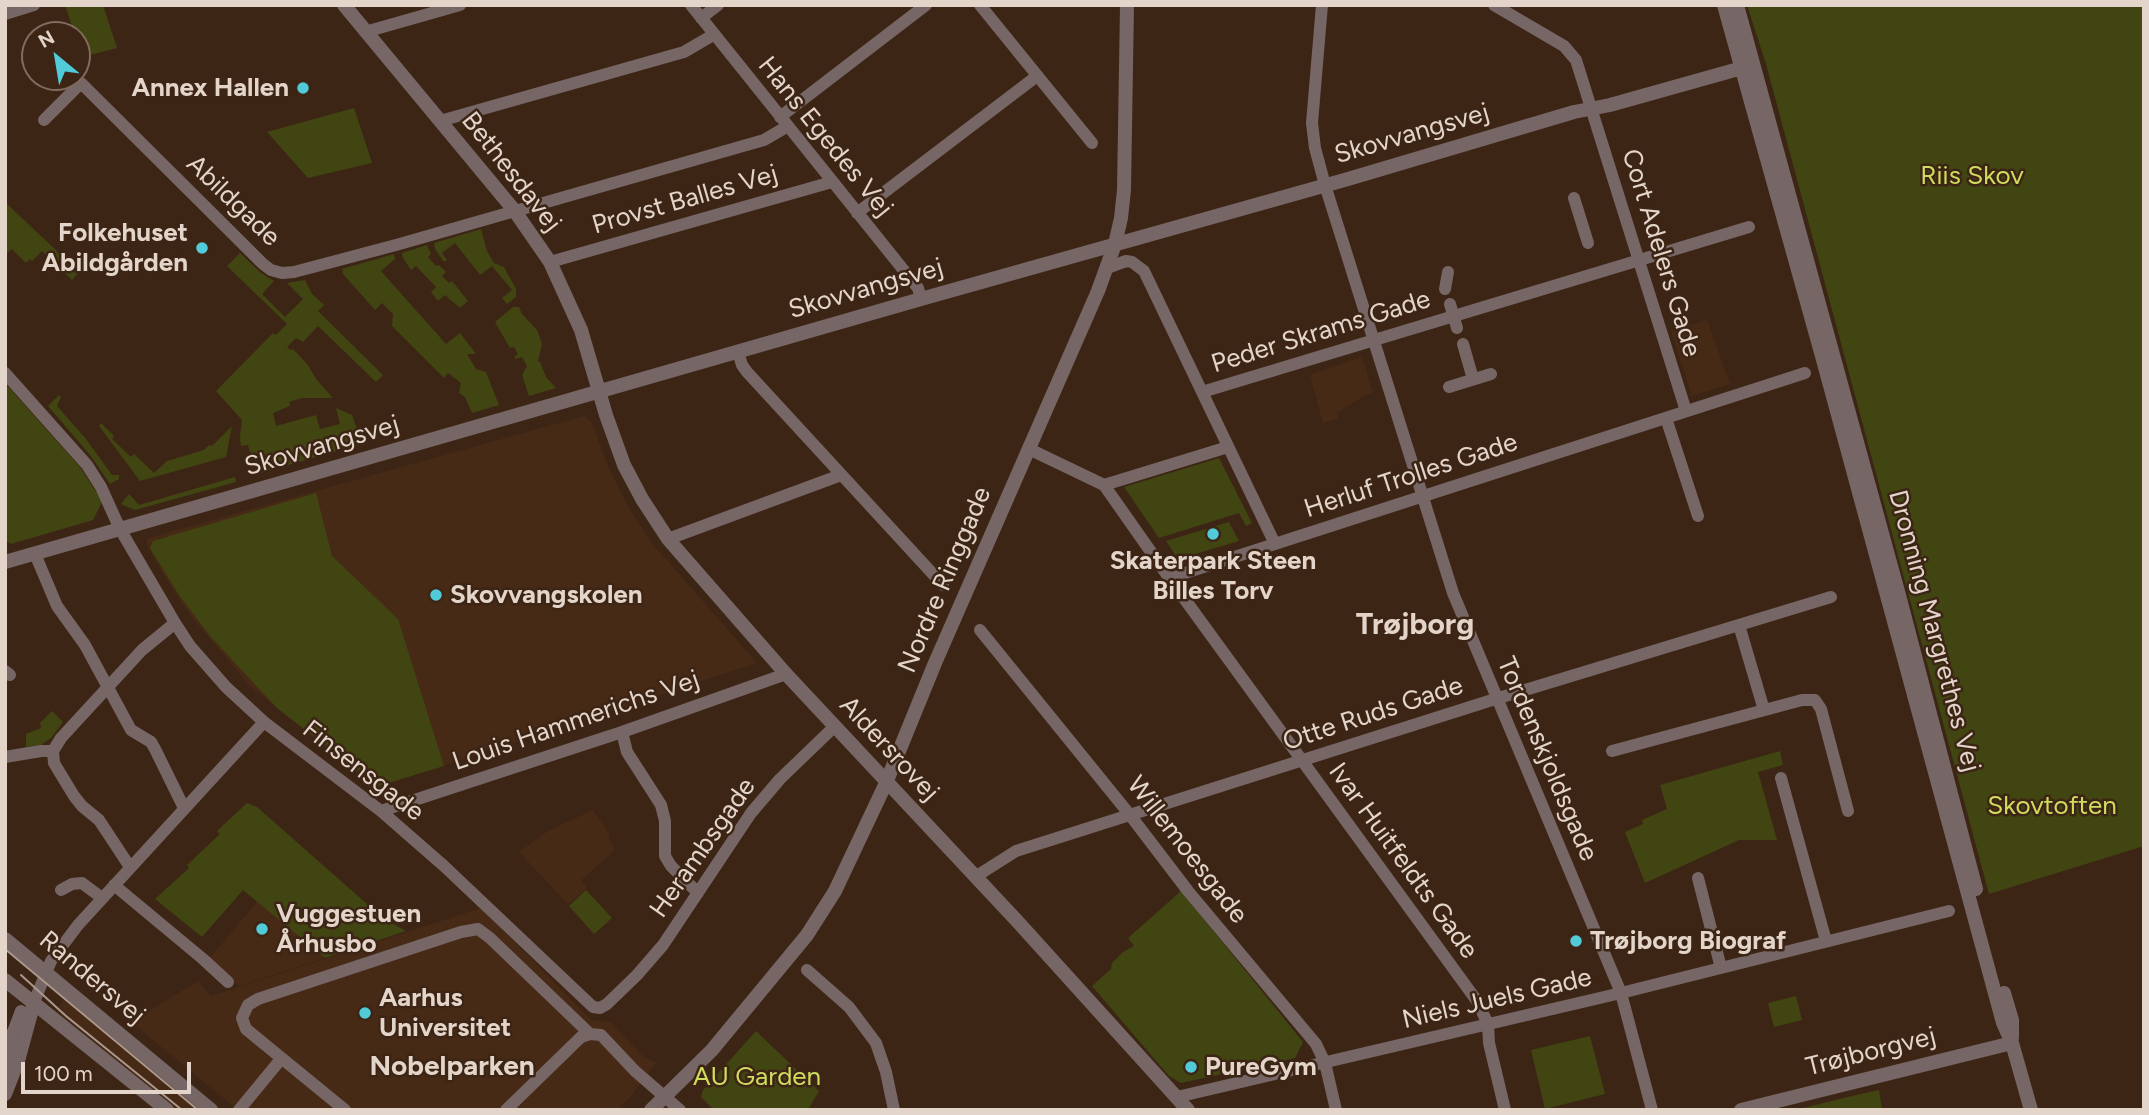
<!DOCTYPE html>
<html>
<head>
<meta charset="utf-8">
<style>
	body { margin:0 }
	#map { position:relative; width:2149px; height:1115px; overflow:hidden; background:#3d2516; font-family:Figtree,sans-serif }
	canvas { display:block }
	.frame { position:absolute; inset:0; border:7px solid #e4d5cb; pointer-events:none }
	.north { position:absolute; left:21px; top:21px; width:70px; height:70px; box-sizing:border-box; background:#3d2516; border:2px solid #806b5e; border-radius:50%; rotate:330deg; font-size:19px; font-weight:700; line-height:28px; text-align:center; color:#e4d5cb }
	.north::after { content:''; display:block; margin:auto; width:24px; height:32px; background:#52cbd9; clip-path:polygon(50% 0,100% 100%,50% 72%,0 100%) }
	.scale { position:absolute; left:21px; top:1062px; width:170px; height:32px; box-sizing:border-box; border:4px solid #e4d5cb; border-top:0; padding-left:9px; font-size:21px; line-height:24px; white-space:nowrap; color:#e4d5cb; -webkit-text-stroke:5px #3d2516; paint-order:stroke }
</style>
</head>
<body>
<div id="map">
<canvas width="2149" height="1115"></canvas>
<div class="frame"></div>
<div class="north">N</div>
<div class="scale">100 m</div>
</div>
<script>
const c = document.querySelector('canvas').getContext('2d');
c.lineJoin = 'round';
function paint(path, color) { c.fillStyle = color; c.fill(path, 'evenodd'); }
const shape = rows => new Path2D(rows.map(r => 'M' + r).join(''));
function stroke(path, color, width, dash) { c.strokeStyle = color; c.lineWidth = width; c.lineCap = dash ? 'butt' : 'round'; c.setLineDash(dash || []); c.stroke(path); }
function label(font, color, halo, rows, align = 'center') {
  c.font = font + ' Figtree,sans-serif'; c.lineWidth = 5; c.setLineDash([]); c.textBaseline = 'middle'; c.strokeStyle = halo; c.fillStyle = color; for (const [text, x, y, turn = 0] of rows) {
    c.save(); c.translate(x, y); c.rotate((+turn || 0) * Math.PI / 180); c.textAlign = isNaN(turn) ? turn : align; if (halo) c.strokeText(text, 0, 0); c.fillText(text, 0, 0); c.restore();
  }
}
const built = shape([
	[1707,320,1730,384,1692,396,1671,331],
	[1362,357,1373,393,1362,397,1337,413,1338,419,1323,423,1310,375],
	[584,416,591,421,607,464,626,503,651,542,757,663,375,788,250,686,190,615,164,575,146,543,148,538],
	[593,810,610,835,608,838,615,850,581,880,587,888,568,904,519,852,548,831],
	[258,901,325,958,239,986,208,960],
	[481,908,591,1020,610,1022,643,1056,656,1063,630,1097,617,1110,238,1110,131,1022,198,981,211,996],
	[65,996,203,1110,177,1110,57,1012]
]);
const green = shape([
	[65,5,103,5,117,48,82,57,77,42,77,35,75,35],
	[1747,5,2144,5,2144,846,1989,894,1766,64],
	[354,108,372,163,308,178,267,132],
	[5,202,79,272,72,280,42,251,32,261,30,259,26,263,12,249,5,255],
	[481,229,487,251,494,263,504,267,516,289,516,297,507,304,502,298,512,290,492,266,480,275,455,243,442,253,447,260,444,262,435,249,434,243],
	[427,245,431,254,428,257,436,266,439,265,446,272,442,276,449,283,452,281,468,301,460,308,445,295,438,301,431,292,436,287,416,266,411,270,403,258,402,253],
	[240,253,261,273,274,281,262,294,285,317,303,299,287,283,305,280,312,294,324,305,318,311,383,375,376,382,318,326,303,342,296,338,287,347,291,350,293,349,308,365,316,379,333,398,302,398,289,402,290,406,273,413,276,426,316,415,320,429,340,424,336,408,352,415,362,444,250,476,250,474,265,469,261,454,251,457,248,445,241,446,240,436,242,420,216,391,273,333,276,335,287,324,227,266],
	[394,254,395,259,381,271,446,344,460,333,476,354,467,354,476,369,486,372,499,405,472,413,465,397,459,393,461,383,448,373,444,378,392,326,393,314,382,303,375,310,343,274,342,269],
	[513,307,519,307,522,314,537,330,542,344,538,361,540,362,546,377,556,388,529,396,522,375,527,366,522,357,516,359,514,357,518,354,514,347,510,348,495,322],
	[5,383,79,466,97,493,102,502,93,520,11,544,5,540],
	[59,395,61,397,57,406,86,439,112,475,119,475,119,479,110,484,90,455,48,406],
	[101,423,114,436,112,439,131,457,134,454,154,473,167,461,204,450,209,445,212,446,232,426,226,457,140,481,99,426],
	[1219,458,1252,523,1246,526,1239,513,1159,538,1124,487],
	[235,477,236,482,135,510,121,504,129,494,139,505],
	[316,493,332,556,398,619,444,766,378,786,277,708,210,636,179,595,150,548,153,541],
	[1229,522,1239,541,1178,559,1166,541],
	[52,711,63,722,51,738,41,745,26,747,26,734,41,728,40,723],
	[1780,751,1783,765,1758,772,1777,840,1739,840,1645,883,1625,832,1643,824,1642,820,1667,809,1660,785],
	[247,803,257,807,384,919,406,931,325,958,243,890,202,937,155,899,189,868,187,865,220,834,217,831],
	[586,890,612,918,594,934,569,906],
	[1181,891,1303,1042,1295,1058,1181,1083,1169,1076,1092,986,1111,969,1112,963,1123,952,1134,946,1128,938],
	[1796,996,1802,1020,1774,1027,1768,1003],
	[756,1031,819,1091,808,1110,714,1110,701,1097,703,1090],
	[1590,1036,1605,1094,1545,1109,1531,1050],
	[1879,1090,1882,1110,1795,1110,1852,1096]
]);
const minor = shape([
	[691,5,918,288,921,299],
	[980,5,1092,143],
	[1322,5,1312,123,1315,148,1325,185,1453,593,1621,993,1652,1110],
	[1494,5,1564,46,1576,60,1686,411],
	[5,14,34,5],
	[701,18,718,5],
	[365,32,460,5],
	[780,117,926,5],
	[44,120,81,83,263,264,271,270,282,273,294,272,396,245,764,140,788,126],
	[440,121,684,52,713,35],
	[1574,198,1588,243],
	[857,213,1037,76],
	[550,262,832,182],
	[1107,268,1126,261,1132,262,1144,271,1275,544],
	[1445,289,1448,272],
	[1450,304,1457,328],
	[1463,344,1473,379],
	[738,352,742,365,747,372,943,585],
	[5,373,87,465,101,487,120,529,175,623,190,646,226,687,264,722,381,811,444,866,593,1007,600,1008,607,1004,637,975,663,945,751,813,780,779,834,727],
	[1449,387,1491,374],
	[1202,392,1749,227],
	[1666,418,1698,516],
	[1029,449,1104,485,1170,579,1477,1001,1488,1024,1489,1043,1505,1110],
	[1104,485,1228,447],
	[668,539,841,475],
	[35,554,57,606,85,645,131,730,151,742,155,749,184,808],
	[1170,579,1188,572,1805,373],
	[1739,625,1764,710],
	[980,630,1130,815,1188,891,1316,1044,1325,1063,1336,1110],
	[5,671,10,675],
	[622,732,627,752,661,805,665,821,665,856,671,866,698,893],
	[1612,751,1802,700,1815,700,1821,709,1848,811],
	[5,757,41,751,53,751],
	[1781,778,1826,941],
	[381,811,622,732,786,674],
	[130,867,99,820,82,806,74,796,54,763,53,751,61,738,142,650,175,623],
	[975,877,1016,851,1489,701,1831,597],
	[1698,878,1721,968],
	[114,885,203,959,228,982],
	[61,890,72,884,82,883,102,898],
	[807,970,849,1007,876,1043,886,1072,894,1110],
	[34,1002,51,961,78,925,264,722],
	[5,1035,10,1040,21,1011],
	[1177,1097,1621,993,1949,911],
	[239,1110,281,1059],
	[345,1110,246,1029,242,1018,248,1005,258,999,461,932,478,929,490,938,590,1034],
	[506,1110,581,1037,590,1034,601,1035,635,1071,680,1110]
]);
const tertiary = shape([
	[344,5,514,210,550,262,581,330,606,415,624,465,642,499,668,539,786,674,1018,922,1188,1110],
	[1724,5,1822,356,2003,1023,2012,1043,2031,1110],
	[1737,5,1899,595,1976,889],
	[5,562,921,299,1348,179,1574,112,1610,105,1742,68],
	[5,939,211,1110],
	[5,980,167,1110],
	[2004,993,2012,1020,2012,1038],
	[6,1076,10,1040],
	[5,1094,18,1061,34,1002],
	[651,1110,712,1050,807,935,835,891,886,783,935,663,1098,291,1115,244,1121,218,1124,190,1127,5],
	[1741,1110,2012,1043]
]);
const tram = shape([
	[5,949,198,1110],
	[21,975,66,1016,182,1110]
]);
const markers = [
	[303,88,7,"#52cbd9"],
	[202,248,7,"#52cbd9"],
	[1213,534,7,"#52cbd9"],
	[436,595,7,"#52cbd9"],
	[262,929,7,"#52cbd9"],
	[1576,941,7,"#52cbd9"],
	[365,1013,7,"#52cbd9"],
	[1191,1067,7,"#52cbd9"]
];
const poiNames = [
	["Annex Hallen",289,88,"right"],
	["Folkehuset",188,233,"right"],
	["Abildgården",188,263,"right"],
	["Skaterpark Steen",1213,561,"center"],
	["Billes Torv",1213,591,"center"],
	["Skovvangskolen",450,595],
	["Vuggestuen",276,914],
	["Århusbo",276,944],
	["Trøjborg Biograf",1590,941],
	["Aarhus",379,998],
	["Universitet",379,1028],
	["PureGym",1205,1067]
];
const streetNames = [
	["Skovvangsvej",1412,134,-16],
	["Hans Egedes Vej",825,137,51],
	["Bethesdavej",511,172,52],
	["Provst Balles Vej",685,200,-16],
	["Abildgade",233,201,44],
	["Cort Adelers Gade",1661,253,73],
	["Skovvangsvej",866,289,-16],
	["Peder Skrams Gade",1321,332,-17],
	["Skovvangsvej",322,446,-16],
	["Herluf Trolles Gade",1411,476,-18],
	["Nordre Ringgade",945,580,-67],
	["Dronning Margrethes Vej",1934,631,75],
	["Otte Ruds Gade",1373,714,-18],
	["Louis Hammerichs Vej",576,721,-19],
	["Aldersrovej",889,749,47],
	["Tordenskjoldsgade",1547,759,67],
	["Finsensgade",363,771,38],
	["Herambsgade",703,848,-55],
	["Willemoesgade",1187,850,52],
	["Ivar Huitfeldts Gade",1403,861,54],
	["Randersvej",92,978,40],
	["Niels Juels Gade",1497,999,-13],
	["Trøjborgvej",1871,1052,-14]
];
const parkNames = [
	["Riis Skov",1972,176],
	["Skovtoften",2052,806],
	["AU Garden",757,1077]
];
const neighbourhoodNames = [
	["Nobelparken",452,1067]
];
const quarterNames = [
	["Trøjborg",1415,625]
];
paint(built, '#472a16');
paint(green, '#404511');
stroke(minor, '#766665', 12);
stroke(tertiary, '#766665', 14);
stroke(tram, '#ab998d', 2);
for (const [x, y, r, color] of markers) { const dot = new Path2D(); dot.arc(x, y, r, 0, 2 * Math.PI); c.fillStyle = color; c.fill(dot); stroke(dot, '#3d2516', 2.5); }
label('bold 26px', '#e4d5cb', '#3d2516', poiNames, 'left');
label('26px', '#e4d5cb', '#3d2516', streetNames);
label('26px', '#cfdc5e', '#3d2516', parkNames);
label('bold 28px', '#e4d5cb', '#3d2516', neighbourhoodNames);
label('bold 30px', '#e4d5cb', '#3d2516', quarterNames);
</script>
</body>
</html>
